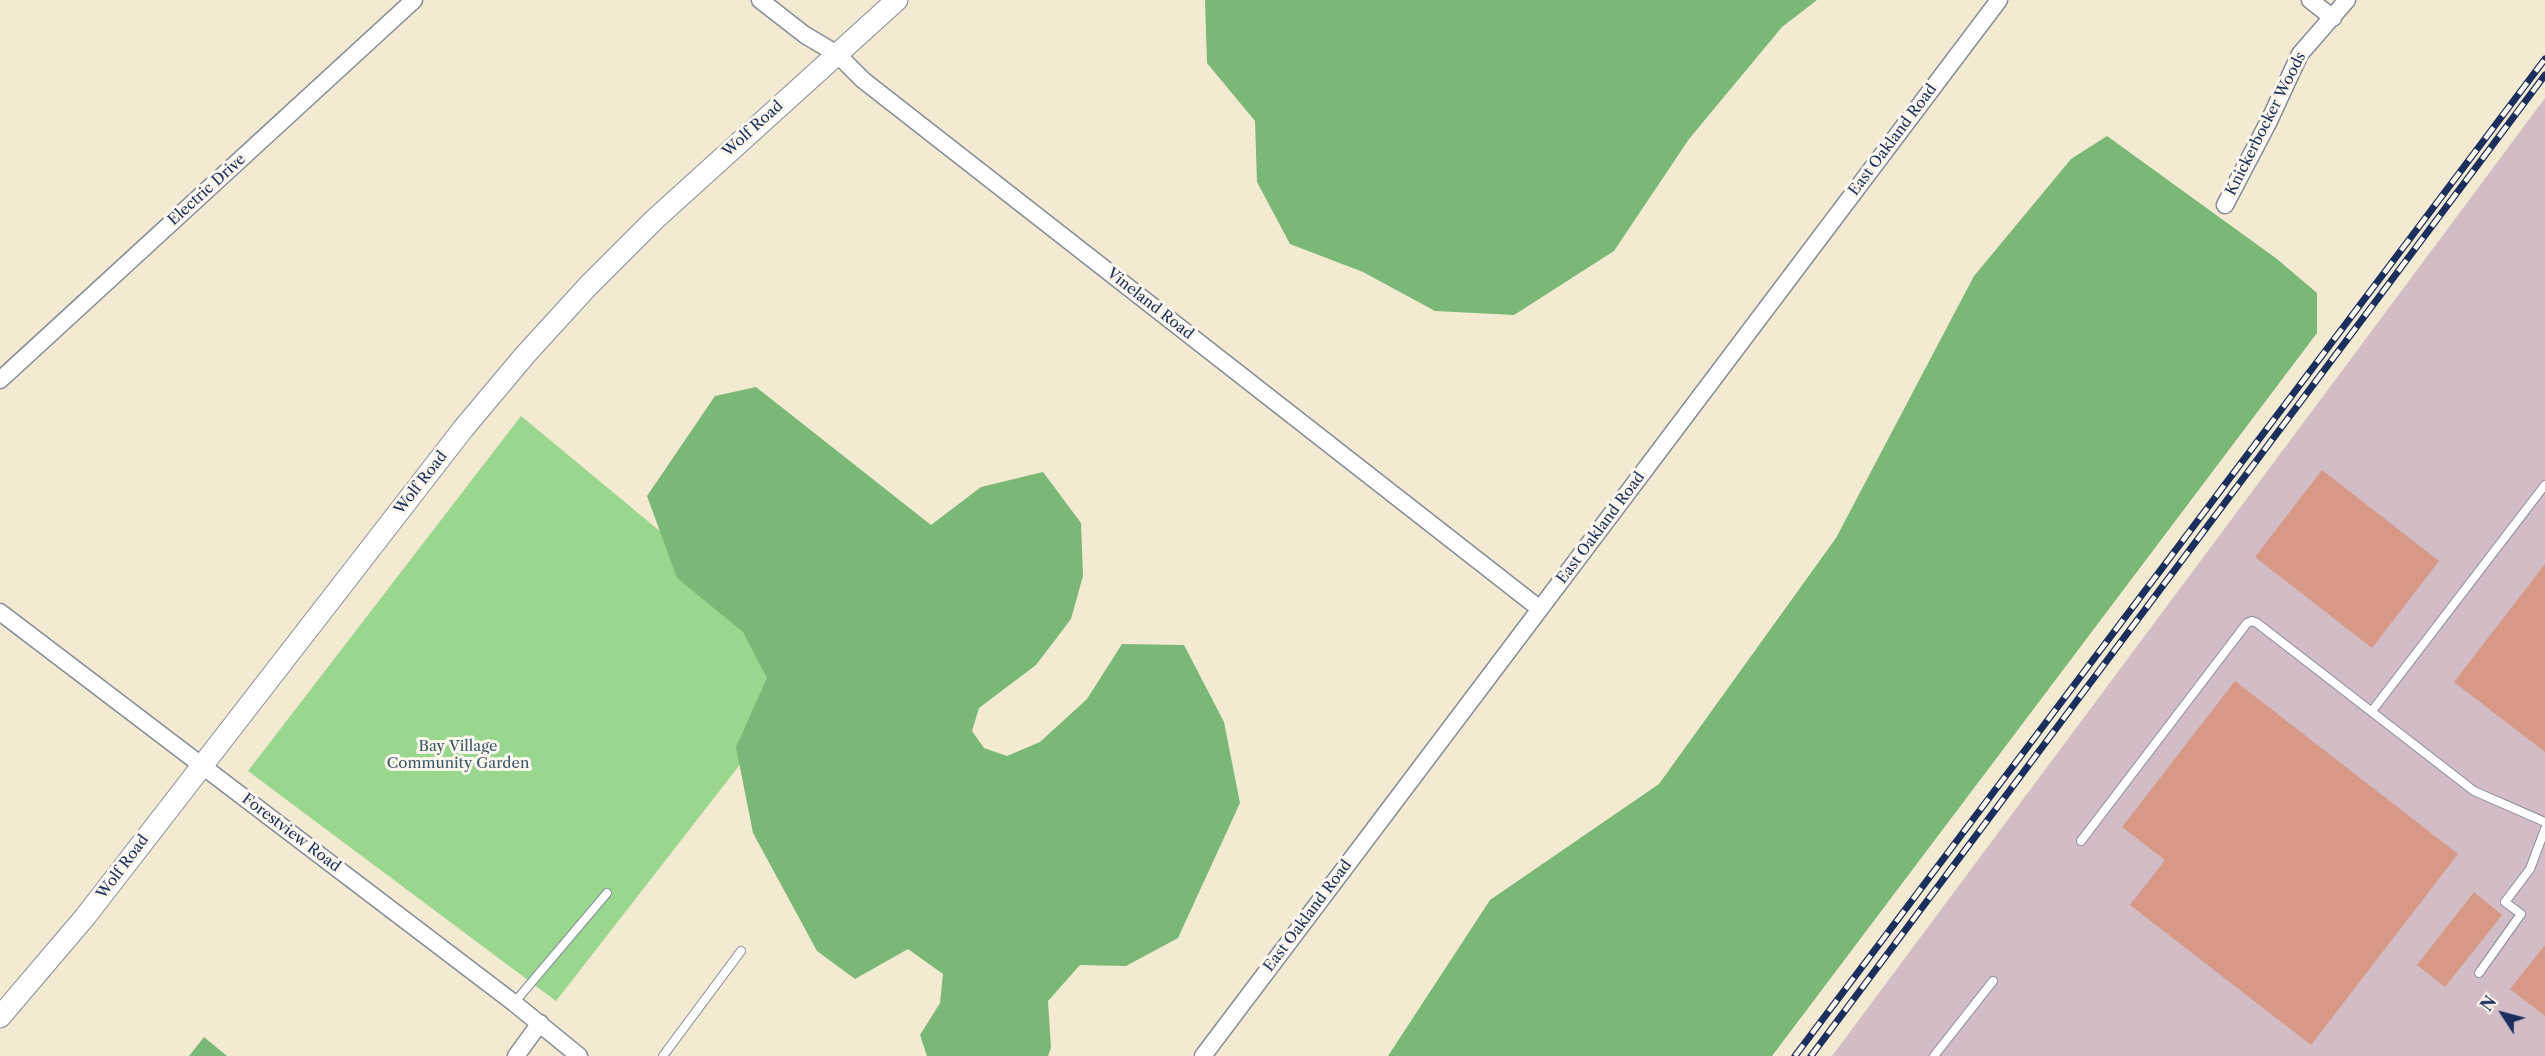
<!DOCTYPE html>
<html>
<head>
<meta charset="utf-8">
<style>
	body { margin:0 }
	#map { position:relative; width:2545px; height:1056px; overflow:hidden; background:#f2ead1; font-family:"Libre Caslon Text",serif }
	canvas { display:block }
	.north { position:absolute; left:2473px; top:984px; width:60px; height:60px; -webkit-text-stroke:4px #fbf7ec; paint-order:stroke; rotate:306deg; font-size:16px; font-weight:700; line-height:24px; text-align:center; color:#1b2f5e }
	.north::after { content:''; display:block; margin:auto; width:21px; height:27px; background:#1b2f5e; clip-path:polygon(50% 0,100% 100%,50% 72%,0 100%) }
</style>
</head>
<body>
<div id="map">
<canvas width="2545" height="1056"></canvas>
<div class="north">N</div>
</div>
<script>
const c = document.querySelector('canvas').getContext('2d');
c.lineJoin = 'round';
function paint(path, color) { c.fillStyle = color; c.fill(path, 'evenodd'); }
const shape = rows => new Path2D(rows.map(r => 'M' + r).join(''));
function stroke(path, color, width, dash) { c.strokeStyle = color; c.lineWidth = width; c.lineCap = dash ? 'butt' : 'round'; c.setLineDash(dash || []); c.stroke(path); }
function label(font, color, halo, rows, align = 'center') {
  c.font = font + ' "Libre Caslon Text",serif'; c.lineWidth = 6; c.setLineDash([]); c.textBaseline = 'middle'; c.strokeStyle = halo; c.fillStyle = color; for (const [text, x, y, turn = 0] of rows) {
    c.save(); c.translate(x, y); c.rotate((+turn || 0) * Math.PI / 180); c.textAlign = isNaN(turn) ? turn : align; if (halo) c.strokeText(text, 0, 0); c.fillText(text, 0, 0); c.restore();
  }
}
const industrial = shape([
	[2545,98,2545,1056,1832,1056]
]);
const green = shape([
	[521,416,819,663,556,1001,248,771]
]);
const forest = shape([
	[1205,0,1817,0,1782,27,1689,139,1614,251,1514,315,1435,311,1363,272,1290,244,1257,182,1255,121,1207,63],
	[2107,136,2277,259,2317,293,2317,333,1772,1056,1388,1056,1490,900,1659,784,1836,538,1974,276,2071,159],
	[756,387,931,525,981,487,1043,472,1081,523,1083,576,1071,619,1036,665,979,708,972,731,984,748,1007,756,1040,742,1087,699,1122,644,1184,645,1224,722,1240,803,1178,938,1126,966,1080,965,1048,1001,1051,1048,1048,1056,927,1056,920,1035,940,1003,943,974,908,949,855,979,817,951,753,833,736,747,767,678,743,632,677,578,647,496,715,396],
	[204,1037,227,1056,189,1056]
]);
const building = shape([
	[2322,470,2439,561,2372,648,2255,557],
	[2545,564,2545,752,2454,682],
	[2235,681,2458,854,2311,1045,2130,905,2165,860,2122,827],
	[2474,892,2502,915,2445,987,2417,965],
	[2545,945,2545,1016,2510,989]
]);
const service = shape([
	[2372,711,2545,485],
	[2081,841,2247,623,2252,621,2257,623,2474,791,2545,822],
	[2479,973,2521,914,2505,902,2530,869,2545,829],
	[514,1003,607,893],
	[663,1056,741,951],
	[1934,1056,1993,981]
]);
const minor = shape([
	[760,0,805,35,837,54,863,80,1540,609],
	[2310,0,2333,18],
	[2225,205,2269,121,2300,54,2347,0],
	[0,380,414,0],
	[0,612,514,1003,579,1056],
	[516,1056,540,1023],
	[1203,1056,1999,0]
]);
const tertiary = shape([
	[0,1017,85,917,463,429,525,355,588,286,654,220,897,0]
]);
const rail = shape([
	[1795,1056,2545,59],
	[1811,1056,2545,75]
]);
const streetNames = [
	["Knickerbocker Woods",2266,124,-63],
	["Wolf Road",753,129,-42],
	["East Oakland Road",1893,140,-53],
	["Electric Drive",207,190,-42],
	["Vineland Road",1150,304,38],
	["Wolf Road",421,483,-52],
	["East Oakland Road",1601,528,-53],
	["Forestview Road",291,833,37],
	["Wolf Road",123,867,-53],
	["East Oakland Road",1308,916,-53]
];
const parkNames = [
	["Bay Village",458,747],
	["Community Garden",458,764]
];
paint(industrial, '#d2bdc7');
paint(green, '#98d78d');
paint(forest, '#7ab878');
paint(building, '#d79886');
stroke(service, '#868c98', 10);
stroke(minor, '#868c98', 19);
stroke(tertiary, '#868c98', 23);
stroke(service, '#fff', 8);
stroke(minor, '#fff', 16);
stroke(tertiary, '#fff', 21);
stroke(rail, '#1b2f5e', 7);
stroke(rail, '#fbf7ec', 4.5, [14]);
label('15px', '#1b2f5e', '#fbf7ec', streetNames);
label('15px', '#3a596a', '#fbf7ec', parkNames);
</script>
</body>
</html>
